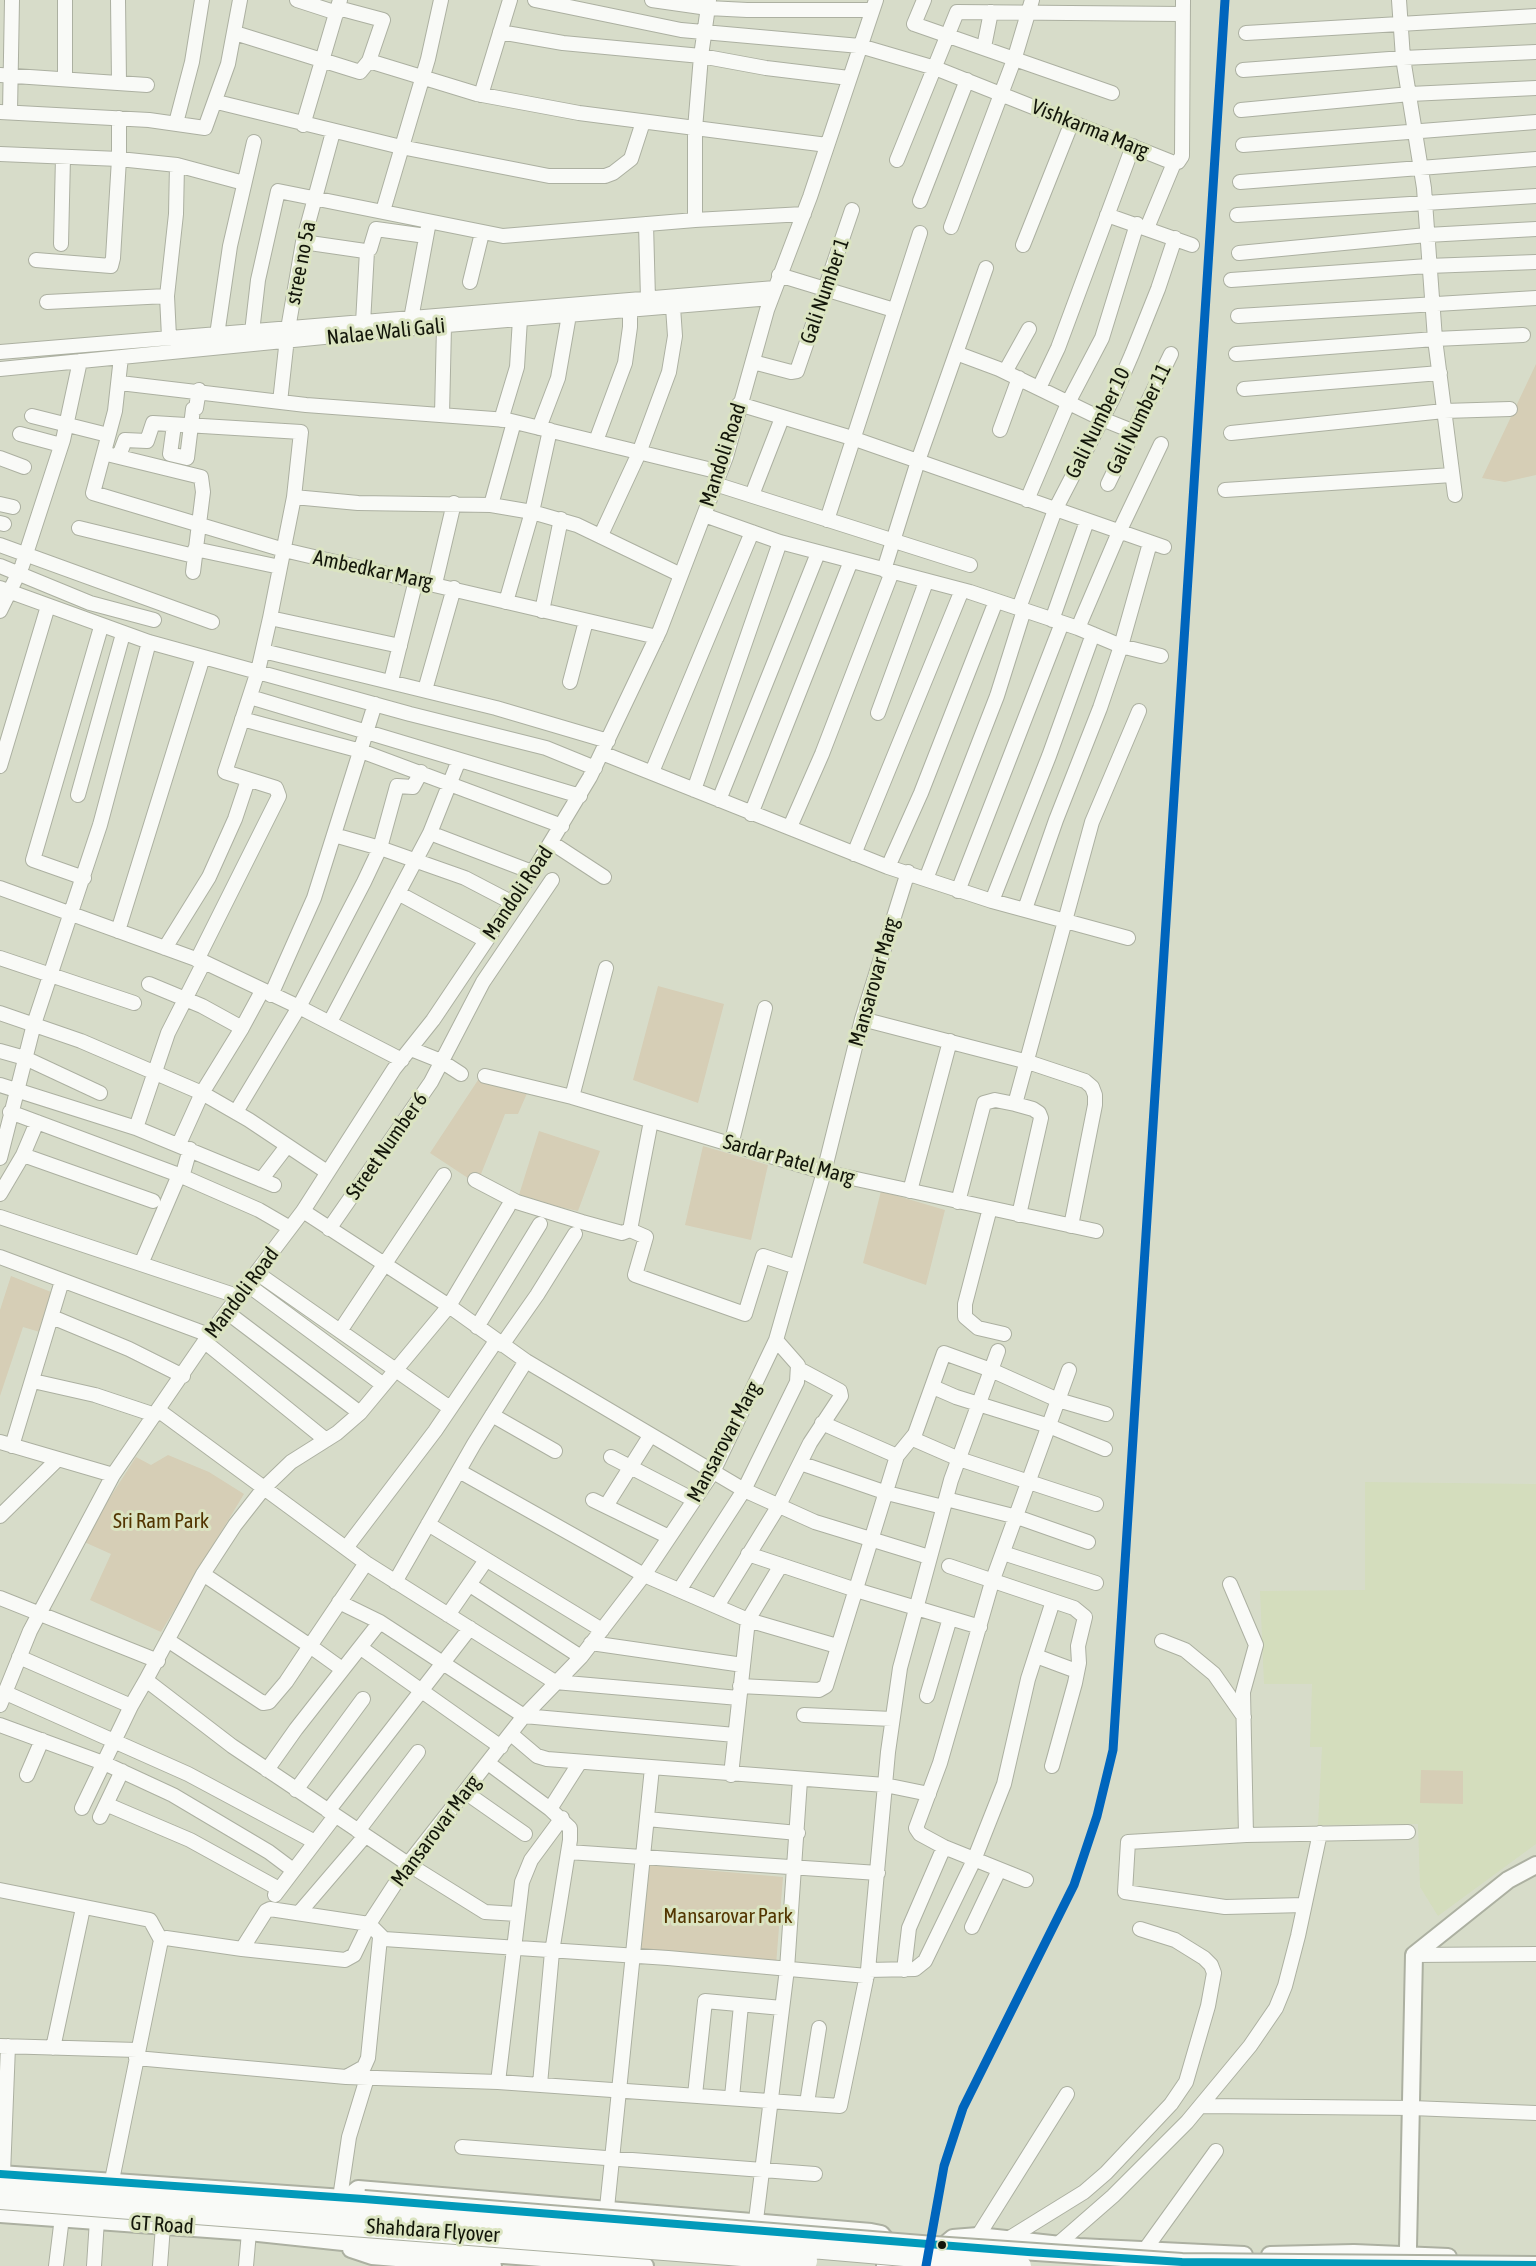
<!DOCTYPE html>
<html>
<head>
<meta charset="utf-8">
<style>
	body { margin:0 }
	canvas { display:block; background:#d7dcc9 }
</style>
</head>
<body>
<canvas width="1536" height="2266"></canvas>
<script>
const c = document.querySelector('canvas').getContext('2d');
c.lineJoin = 'round';
function paint(path, color) { c.fillStyle = color; c.fill(path, 'evenodd'); }
const shape = rows => new Path2D(rows.map(r => 'M' + r).join(''));
function stroke(path, color, width, dash) { c.strokeStyle = color; c.lineWidth = width; c.lineCap = dash ? 'butt' : 'round'; c.setLineDash(dash || []); c.stroke(path); }
function label(font, color, halo, rows, align = 'center') {
  c.font = font + ' "Asap Condensed",sans-serif'; c.lineWidth = 6; c.setLineDash([]); c.textBaseline = 'middle'; c.strokeStyle = halo; c.fillStyle = color; for (const [text, x, y, turn = 0] of rows) {
    c.save(); c.translate(x, y); c.rotate((+turn || 0) * Math.PI / 180); c.textAlign = isNaN(turn) ? turn : align; if (halo) c.strokeText(text, 0, 0); c.fillText(text, 0, 0); c.restore();
  }
}
const built = shape([
	[1365,1482,1536,1484,1536,1844,1438,1916,1420,1887,1418,1824,1318,1825,1322,1747,1310,1747,1312,1684,1264,1684,1260,1591,1365,1590]
]);
const green = shape([
	[1536,364,1536,475,1505,482,1482,478],
	[658,986,724,1004,698,1103,633,1080],
	[480,1077,528,1091,518,1114,505,1114,477,1184,430,1153],
	[539,1131,600,1151,578,1211,518,1198],
	[703,1146,768,1165,751,1240,685,1225],
	[881,1191,945,1210,926,1285,863,1263],
	[11,1276,56,1294,43,1333,23,1327,0,1396,0,1310],
	[168,1455,209,1472,244,1494,161,1632,90,1600,111,1554,82,1541,136,1457,151,1465],
	[1421,1770,1463,1771,1463,1804,1420,1803],
	[648,1865,783,1877,776,1965,639,1953]
]);
const minor = shape([
	[65,0,65,79],
	[118,0,119,81],
	[297,0,337,13],
	[535,0,681,30,860,46,935,68,1174,163,1178,162,1182,156,1183,0],
	[652,0,708,8,747,10,871,10],
	[924,0,914,24,1112,93],
	[1399,0,1403,58,1424,188,1435,339,1455,495],
	[338,8,383,20,369,61],
	[500,32,563,43,701,56,766,68,849,78],
	[235,33,360,72,369,61,477,94,579,113,827,145],
	[1246,33,1536,16],
	[984,47,991,12],
	[1243,70,1403,58,1536,52],
	[0,75,147,85],
	[481,95,510,0],
	[217,102,401,147,549,176,605,176,613,173,631,159,643,122],
	[1241,110,1410,94,1536,88],
	[0,112,149,120,205,128,228,64,240,0],
	[10,112,12,0],
	[176,123,192,62,202,0],
	[303,125,340,0],
	[1243,145,1536,122],
	[0,154,119,159,177,165,244,183],
	[897,160,957,12,1182,14],
	[1240,182,1536,159],
	[920,201,967,80],
	[383,211,428,59,441,0],
	[1107,215,1192,245],
	[1237,215,1536,196],
	[695,220,695,129,701,56,709,0],
	[646,224,648,299],
	[951,227,1015,57,1032,0],
	[1147,228,1174,163],
	[303,242,365,251,370,249,376,229,426,236],
	[61,244,63,157],
	[1023,245,1072,122],
	[1239,253,1427,235,1536,229],
	[36,260,111,266,113,258,119,159,119,118],
	[779,275,894,310],
	[1231,280,1428,266,1536,262],
	[470,282,482,233],
	[47,302,167,296],
	[1238,316,1536,298],
	[411,319,428,227],
	[363,323,367,251],
	[252,332,258,280,278,191,503,236,695,220,804,214],
	[217,335,230,246,254,142],
	[169,337,167,296,176,214,177,165],
	[0,352,775,288],
	[956,353,999,369,1102,419,1132,431],
	[1236,354,1435,339,1523,335],
	[121,357,115,411,93,493,284,550,657,637],
	[753,362,791,372,797,371,852,210],
	[0,369,435,326,771,298],
	[1005,372,1029,329],
	[120,383,306,405,507,420,720,472],
	[1039,388,1058,348,1133,146],
	[1244,389,1440,373],
	[280,402,288,329,303,242,333,132],
	[739,404,852,438,1164,547],
	[442,415,444,326],
	[32,416,108,435],
	[501,420,517,367,520,319],
	[174,425,170,454,187,458,193,409,196,408,199,390],
	[539,428,558,378,569,315],
	[1000,430,1019,378],
	[1231,433,1444,411,1510,409],
	[20,434,61,445],
	[596,441,625,363,630,327,630,302],
	[111,455,201,477,203,492,193,572],
	[119,456,125,440,147,441,153,423,301,432,294,497,270,618],
	[0,458,24,467],
	[715,484,970,565],
	[1108,484,1171,354],
	[1225,490,1452,475],
	[752,495,782,418],
	[294,497,358,503,491,505,532,512,577,525,681,575],
	[1027,500,1069,401,1102,338,1137,224],
	[0,504,13,507],
	[491,505,514,422],
	[704,515,780,542,970,592,1078,628,1121,646,1161,656],
	[827,520,920,233],
	[0,523,4,524],
	[79,528,194,556],
	[601,535,639,453,669,372,675,336,673,307],
	[0,545,212,622],
	[195,549,280,567],
	[0,566,90,603,154,620],
	[884,570,918,461,986,268],
	[435,584,454,503],
	[0,588,149,642,410,714,546,748,595,768],
	[506,602,532,512,550,430],
	[1019,608,1055,510,1113,398,1132,354,1158,289,1175,238],
	[0,611,22,566,63,440,80,361],
	[542,611,561,519],
	[1052,620,1087,521],
	[1078,628,1119,532,1161,444],
	[263,651,496,708,608,741],
	[391,681,416,580],
	[570,682,586,621],
	[425,690,454,588],
	[250,697,580,796],
	[878,713,926,582],
	[242,719,361,751,562,826],
	[602,753,888,867,992,901,1128,938],
	[0,766,48,606],
	[652,772,752,532],
	[694,790,780,542],
	[78,795,123,634],
	[719,800,818,553],
	[751,814,851,561],
	[790,827,822,754,892,572],
	[430,833,532,872],
	[334,835,380,848,465,878,511,902],
	[552,843,604,877],
	[854,854,962,590],
	[888,867,921,793,996,601],
	[84,878,33,860,101,627],
	[926,879,997,696,1024,610],
	[0,888,204,962,299,1007,402,1060],
	[958,891,1062,623],
	[398,893,485,940],
	[992,901,1049,756,1093,634],
	[1025,909,1056,820,1100,708,1121,646,1150,543],
	[118,931,203,657],
	[165,948,209,877,235,819,248,780],
	[0,958,134,1003],
	[197,960,279,796,276,788,225,772,258,671,270,618,400,646],
	[149,984,202,1006,242,1028,202,1093,179,1144],
	[271,995,314,898,375,704],
	[0,1013,81,1041,202,1093,249,1120,327,1172],
	[862,1019,1028,1062,1085,1081,1092,1087,1095,1095,1095,1105,1071,1226],
	[330,1022,430,833,459,760],
	[242,1028,262,991],
	[411,1049,441,1061,461,1074],
	[0,1051,25,1058,100,1093],
	[485,1076,572,1097,824,1172,1096,1231],
	[0,1085,136,1128,274,1185],
	[572,1097,606,968],
	[10,1112,179,1175,259,1210,290,1228],
	[236,1112,299,1007,364,882,380,848,397,786,413,787,421,772],
	[136,1128,168,1033,204,962],
	[731,1145,765,1008],
	[23,1155,153,1201],
	[0,1158,34,1024,100,825,149,642],
	[182,1177,190,1149],
	[261,1180,287,1146],
	[475,1180,517,1202,582,1222,622,1233,630,1230,646,1237,635,1275,745,1314,763,1256,797,1267],
	[910,1191,950,1041],
	[0,1194,23,1155,37,1122],
	[958,1202,984,1103,995,1100,1015,1104],
	[990,1208,965,1304,965,1317,978,1328,1004,1334],
	[303,1211,449,1306,526,1361,744,1490,815,1522,929,1557],
	[1019,1215,1041,1118,1039,1113,1033,1109,1015,1104,1092,822,1139,711],
	[0,1217,240,1297],
	[329,1229,431,1082,483,982,552,880],
	[630,1230,651,1121],
	[0,1257,209,1335],
	[141,1264,179,1175],
	[257,1273,450,1408],
	[248,1285,382,1384],
	[228,1313,360,1413],
	[52,1317,129,1349,183,1376],
	[477,1327,540,1224],
	[340,1331,444,1175],
	[205,1342,326,1440],
	[502,1345,537,1295,575,1234],
	[33,1381,95,1395,155,1415],
	[933,1387,956,1397,1049,1426,1105,1449],
	[158,1410,366,1563,555,1682,739,1698],
	[492,1415,555,1451],
	[822,1423,897,1456],
	[913,1439,959,1459,1096,1504],
	[0,1442,113,1475],
	[12,1446,62,1281],
	[611,1457,694,1500],
	[800,1463,887,1493,943,1507],
	[459,1471,644,1575,748,1620,837,1646],
	[946,1499,1017,1517,1088,1542],
	[593,1500,669,1537],
	[606,1506,650,1436],
	[0,1516,58,1459],
	[428,1524,602,1630],
	[346,1548,435,1431,496,1341],
	[1003,1553,1096,1583],
	[748,1554,856,1590,980,1627],
	[949,1566,1074,1608,1085,1617,1078,1646,1079,1663,1075,1683,1052,1766],
	[203,1574,310,1646,366,1563],
	[395,1582,474,1444,526,1361],
	[1230,1584,1256,1645,1243,1692,1246,1835,1408,1832],
	[470,1585,581,1657],
	[680,1589,744,1490,797,1382,798,1365,776,1340],
	[0,1598,158,1661],
	[339,1602,380,1622,524,1716,735,1735],
	[717,1606,778,1507,810,1443,841,1396,840,1391,799,1369],
	[448,1615,486,1560],
	[169,1641,263,1703,269,1702,286,1682,310,1646,342,1669],
	[1162,1641,1185,1650,1214,1674,1244,1717],
	[591,1643,743,1665],
	[361,1648,501,1747],
	[1036,1656,1071,1669],
	[19,1657,131,1706,146,1680,232,1746,408,1864,485,1912,517,1914],
	[146,1680,203,1574,235,1525,264,1488,291,1462,337,1433,360,1413,449,1306,508,1207],
	[740,1686,819,1690,826,1686,897,1456,915,1434,944,1353,991,1370,1058,1400,1106,1414],
	[6,1693,188,1774,315,1842],
	[927,1696,950,1618],
	[0,1705,30,1631,113,1475,209,1335,303,1211,394,1069,433,1020,537,865,590,777,660,630,726,457,767,310,810,197,876,0],
	[804,1715,892,1719],
	[0,1725,106,1764,173,1795,269,1852,293,1870],
	[511,1734,537,1756,547,1759,885,1785,929,1794],
	[488,1763,550,1809,570,1828,570,1840,552,1952,540,2084],
	[267,1770,296,1729,380,1622],
	[27,1775,42,1740],
	[731,1775,748,1620,781,1565],
	[296,1790,363,1699],
	[465,1792,525,1834],
	[108,1805,190,1840,279,1889],
	[82,1808,131,1706],
	[550,1809,580,1762],
	[328,1811,470,1628],
	[100,1817,122,1771],
	[647,1819,798,1833],
	[358,1831,418,1752],
	[1246,1835,1128,1842,1125,1892,1225,1907,1304,1905],
	[568,1852,878,1873],
	[1026,1880,944,1847,920,1834,916,1828,940,1763,992,1582,1069,1370],
	[0,1890,150,1920,161,1940],
	[275,1895,335,1816],
	[299,1913,365,1836],
	[972,1927,999,1870],
	[242,1949,345,1960,354,1955,369,1924,408,1864,524,1716,581,1657,644,1575,713,1472,776,1340,824,1172,862,1019,908,872],
	[1414,1955,1536,1954],
	[868,1970,915,1969,925,1961,974,1860,1004,1784,1028,1679,1053,1601],
	[904,1970,909,1928,944,1847],
	[0,2046,137,2050],
	[53,2048,83,1908],
	[136,2058,346,2077,498,2082,840,2106,868,1970,888,1752,900,1668,951,1480,998,1351],
	[346,2077,364,2067,368,2058,380,1938],
	[498,2082,522,1882,531,1860,562,1818],
	[695,2095,705,2001,782,2008],
	[732,2097,741,2005],
	[807,2103,819,2028],
	[1202,2106,1412,2108,1536,2113],
	[462,2147,815,2174],
	[3,2174,8,2046],
	[112,2180,161,1940,166,1938,242,1949,266,1911,270,1909,369,1924,384,1939,668,1958,867,1976],
	[340,2198,349,2137,367,2078],
	[607,2208,652,1768],
	[756,2220,787,1969,800,1780],
	[978,2236,1067,2094],
	[1008,2239,1084,2192,1106,2173,1171,2104,1186,2082,1208,2006,1214,1973,1211,1965,1204,1958,1175,1940,1140,1929],
	[1058,2244,1113,2196,1187,2122,1250,2046,1276,2008,1285,1986,1298,1936,1320,1833],
	[1144,2251,1216,2151],
	[56,2266,63,2209],
	[94,2266,97,2220],
	[160,2266,163,2226],
	[246,2266,249,2232]
]);
const major = shape([
	[0,2174,358,2199],
	[347,2198,358,2189,871,2232,881,2234,886,2240,885,2266],
	[0,2214,249,2232,362,2244,645,2266],
	[1408,2247,1414,1955,1508,1880,1536,1865],
	[351,2249,372,2256,493,2266],
	[1270,2255,1354,2253,1448,2257],
	[946,2256,947,2243,953,2238,978,2236,1079,2247,1244,2255]
]);
const majorBridge = shape([
	[364,2199,934,2245,1182,2262,1536,2265]
]);
const highwayBridge = shape([
	[0,2184,496,2221,1021,2266],
	[0,2199,807,2261]
]);
const bus1 = shape([
	[0,2174,364,2199,1028,2252,1182,2262,1536,2265]
]);
const rail1 = shape([
	[926,2266,944,2166,963,2108,1074,1885,1097,1816,1113,1750,1225,0]
]);
const markers = [
	[942,2245,5,"#13160a"]
];
const streetNames = [
	["Vishkarma Marg",1090,129,22],
	["stree no 5a",301,263,-79],
	["Gali Number 1",825,291,-71],
	["Nalae Wali Gali",386,332,-6],
	["Gali Number 11",1139,419,-64],
	["Gali Number 10",1098,423,-64],
	["Mandoli Road",723,455,-72],
	["Ambedkar Marg",373,570,12],
	["Mandoli Road",518,893,-56],
	["Mansarovar Marg",874,982,-74],
	["Street Number 6",387,1146,-55],
	["Sardar Patel Marg",789,1160,16],
	["Mandoli Road",242,1293,-53],
	["Mansarovar Marg",724,1442,-62],
	["Mansarovar Marg",436,1831,-53],
	["GT Road",162,2225,4],
	["Shahdara Flyover",433,2231,4]
];
const parkNames = [
	["Sri Ram Park",161,1521],
	["Mansarovar Park",728,1916]
];
paint(built, '#d4ddbd');
paint(green, '#d6ceb6');
stroke(minor, '#acb0a1', 16);
stroke(major, '#acb0a1', 20);
stroke(minor, '#f9faf7', 14);
stroke(major, '#f9faf7', 16);
stroke(majorBridge, '#acb0a1', 20, []);
stroke(highwayBridge, '#acb0a1', 22, []);
stroke(majorBridge, '#f9faf7', 16);
stroke(highwayBridge, '#f9faf7', 20);
stroke(bus1, '#029aba', 8);
stroke(rail1, '#0065bd', 9);
for (const [x, y, r, color] of markers) { const dot = new Path2D(); dot.arc(x, y, r, 0, 2 * Math.PI); c.fillStyle = color; c.fill(dot); stroke(dot, '#dbe4c1', 2); }
label('21px', '#13160a', '#dbe4c1', streetNames);
label('21px', '#523500', '#dbe4c1', parkNames);
</script>
</body>
</html>
